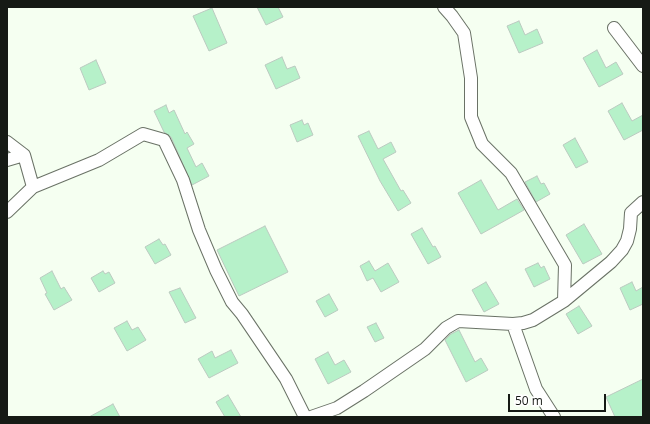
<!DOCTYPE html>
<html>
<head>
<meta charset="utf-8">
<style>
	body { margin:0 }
	#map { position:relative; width:650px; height:424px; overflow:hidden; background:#f5fff1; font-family:"Open Sans",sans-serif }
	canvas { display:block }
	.frame { position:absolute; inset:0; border:8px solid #161a15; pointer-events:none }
	.scale { position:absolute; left:508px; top:394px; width:98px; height:18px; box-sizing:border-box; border:2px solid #161a15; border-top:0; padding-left:5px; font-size:12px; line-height:14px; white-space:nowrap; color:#161a15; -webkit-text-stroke:3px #fff; paint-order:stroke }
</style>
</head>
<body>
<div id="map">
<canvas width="650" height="424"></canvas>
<div class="frame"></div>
<div class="scale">50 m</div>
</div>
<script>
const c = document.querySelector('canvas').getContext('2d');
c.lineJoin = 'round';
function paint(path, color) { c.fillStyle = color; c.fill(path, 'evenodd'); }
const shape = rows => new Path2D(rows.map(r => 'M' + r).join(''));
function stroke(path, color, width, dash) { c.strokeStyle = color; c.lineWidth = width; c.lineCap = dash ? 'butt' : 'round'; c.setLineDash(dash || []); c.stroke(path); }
const building = shape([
	[257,7,278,7,283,17,266,25,257,7],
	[212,8,227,43,209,51,193,16,212,8],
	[519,21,525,35,537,29,543,43,519,53,507,26,519,21],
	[597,50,606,68,616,62,623,74,599,87,583,58,597,50],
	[282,57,287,69,295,66,300,78,276,89,265,65,282,57],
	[96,60,106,83,89,90,80,68,96,60],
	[622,103,632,121,643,115,643,130,624,140,608,111,622,103],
	[166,105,169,113,174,110,185,134,187,132,194,144,187,148,196,167,202,163,209,176,192,185,171,137,164,132,154,111,166,105],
	[302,120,304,125,308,123,313,135,297,142,290,125,302,120],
	[369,131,378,149,391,142,396,152,383,159,401,191,403,190,411,203,398,211,380,181,358,136,369,131],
	[575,138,588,162,576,168,563,145,575,138],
	[537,176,541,184,544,183,550,194,536,202,525,182,537,176],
	[481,180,498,210,517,199,524,210,481,234,458,193,481,180],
	[584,224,602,254,583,264,566,235,584,224],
	[265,226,288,272,239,296,217,250,265,226],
	[422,228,433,247,435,246,441,257,428,264,411,234,422,228],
	[159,239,163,245,165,244,171,255,155,264,145,247,159,239],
	[369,261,375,271,388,263,399,282,381,292,373,278,367,281,360,266,369,261],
	[538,263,541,268,544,266,550,279,534,287,525,269,538,263],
	[52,271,61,289,64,287,72,300,54,310,45,294,47,293,40,278,52,271],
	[103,271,105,274,109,272,115,283,99,292,91,278,103,271],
	[486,282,499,304,484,312,472,290,486,282],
	[632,282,636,291,643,287,643,304,630,310,620,288,632,282],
	[180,288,196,318,185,323,169,292,180,288],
	[329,294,338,310,325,317,316,301,329,294],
	[579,306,592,326,578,334,566,314,579,306],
	[127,321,132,330,138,327,146,340,127,351,114,328,127,321],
	[376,323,384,338,375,342,367,327,376,323],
	[459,330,475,362,481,358,488,370,466,382,445,340,451,334,459,330],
	[231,350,238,363,209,378,198,359,212,351,215,358,231,350],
	[328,352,335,365,344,360,351,372,328,384,315,359,328,352],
	[643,379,643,417,615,417,606,397,643,379],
	[228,395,241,417,225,417,216,402,228,395],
	[113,404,120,417,89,417,113,404]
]);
const street = shape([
	[444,7,452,16,464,33,471,78,471,117,482,144,511,173,565,265,564,301],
	[614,28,643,66],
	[7,142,24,155,33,187],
	[7,160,24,155],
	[7,212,33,187,99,160,143,134,164,140,183,180,199,230,216,270,232,302,242,314,286,379,305,417],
	[513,324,536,389,554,417],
	[311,417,337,408,364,391,425,349,446,328,458,321,513,324,523,323,533,320,564,301,611,262,622,250,627,241,630,229,631,213,643,202]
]);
paint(building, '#b6f1c9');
stroke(building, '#bbcac0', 1);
stroke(street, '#6a7266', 14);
stroke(street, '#fff', 12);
</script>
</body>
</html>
